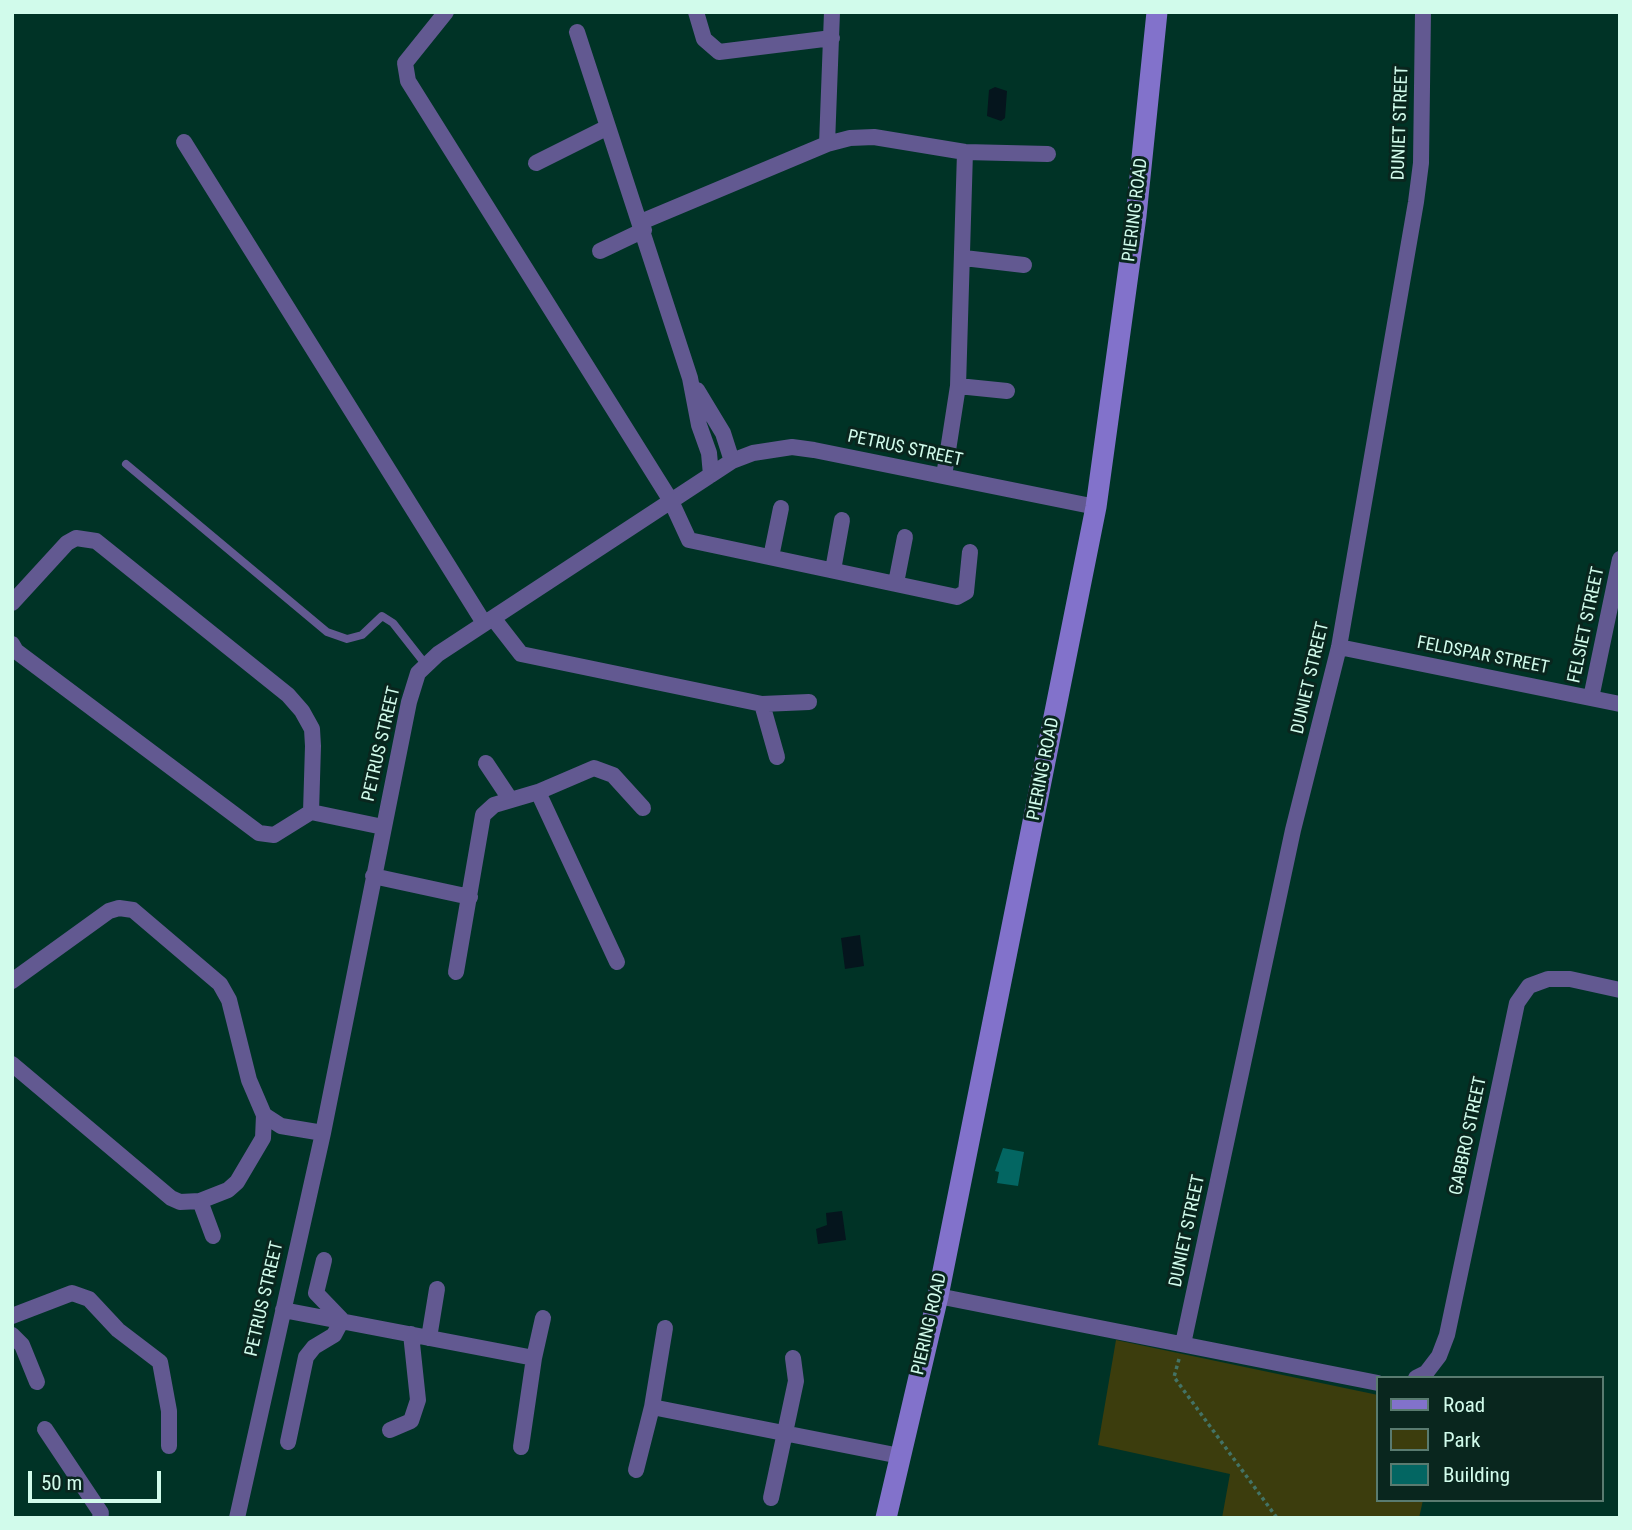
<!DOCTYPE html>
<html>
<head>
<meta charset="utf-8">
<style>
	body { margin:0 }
	#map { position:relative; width:1632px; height:1530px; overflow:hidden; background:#003326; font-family:"Roboto Condensed",sans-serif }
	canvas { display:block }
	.frame { position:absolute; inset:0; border:14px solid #d1fbeb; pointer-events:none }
	.legend { position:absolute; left:1376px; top:1376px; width:228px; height:126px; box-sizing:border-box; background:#09261e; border:2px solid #597b70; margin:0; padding:9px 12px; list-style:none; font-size:21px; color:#d1fbeb }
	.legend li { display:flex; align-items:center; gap:14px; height:35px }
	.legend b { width:35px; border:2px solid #597b70 }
	.scale { position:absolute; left:28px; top:1471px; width:133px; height:32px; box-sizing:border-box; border:4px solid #d1fbeb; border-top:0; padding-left:9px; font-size:21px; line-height:24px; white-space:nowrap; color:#d1fbeb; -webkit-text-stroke:5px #09261e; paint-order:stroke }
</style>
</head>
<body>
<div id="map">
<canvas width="1632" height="1530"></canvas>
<div class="frame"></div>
<ul class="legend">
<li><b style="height:9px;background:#8272cb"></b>Road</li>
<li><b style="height:19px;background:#3c3d0d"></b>Park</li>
<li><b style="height:19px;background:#036662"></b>Building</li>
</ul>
<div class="scale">50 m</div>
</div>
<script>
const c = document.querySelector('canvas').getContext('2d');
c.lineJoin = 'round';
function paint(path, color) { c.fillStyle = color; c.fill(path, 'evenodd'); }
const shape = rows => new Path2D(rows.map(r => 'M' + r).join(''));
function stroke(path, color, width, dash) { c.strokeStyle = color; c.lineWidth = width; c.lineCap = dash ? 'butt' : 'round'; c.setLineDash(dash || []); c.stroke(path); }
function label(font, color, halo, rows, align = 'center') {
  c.font = font + ' "Roboto Condensed",sans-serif'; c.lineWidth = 6; c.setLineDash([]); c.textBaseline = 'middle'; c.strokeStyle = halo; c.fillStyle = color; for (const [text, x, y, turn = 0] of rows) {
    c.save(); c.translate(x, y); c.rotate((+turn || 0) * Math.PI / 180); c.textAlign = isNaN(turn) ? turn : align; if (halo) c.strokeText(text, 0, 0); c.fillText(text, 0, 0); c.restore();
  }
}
const green = shape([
	[1116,1340,1378,1395,1378,1500,1423,1500,1419,1518,1222,1518,1230,1474,1098,1445]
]);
const water = shape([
	[995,87,1007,91,1005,118,1001,121,987,116,989,90],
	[860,935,864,966,845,969,841,938],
	[842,1211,846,1240,818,1244,816,1229,827,1225,826,1213]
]);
const building = shape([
	[1003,1148,1024,1152,1018,1186,997,1183,999,1172,995,1171]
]);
const path = shape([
	[1179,1359,1174,1377,1277,1518]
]);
const lane = shape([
	[126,464,327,632,347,639,362,635,382,616,393,623,426,665]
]);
const street = shape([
	[446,12,405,63,408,81,671,501,689,540,957,597,966,592,970,552],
	[696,12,704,39,719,52,832,38],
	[577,32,690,378,699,425,709,453,711,475],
	[184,142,484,623],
	[827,144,832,12],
	[536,163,608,127],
	[641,222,827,144,850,138,874,137,965,152,1048,154],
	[600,251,644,230],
	[964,258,1024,265],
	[958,386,1007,391],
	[697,390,723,433,732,461],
	[944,476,958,386,965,152],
	[771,557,781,508],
	[833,570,842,520],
	[896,583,905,537],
	[12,603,67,543,76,538,96,541,288,695,302,711,312,729,313,746,311,812],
	[493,618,521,654,762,704,777,757],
	[12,644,16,651,259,833,274,835,311,812,383,827],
	[1339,647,1620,704],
	[1591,698,1620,559],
	[762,704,809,702],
	[486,763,510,799],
	[538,792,594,768,613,775,643,808],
	[373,876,470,897],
	[456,972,483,815,494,805,538,792,617,962],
	[12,981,109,911,119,908,133,910,220,984,229,1000,249,1080,264,1115,281,1126,323,1133],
	[12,1064,171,1198,180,1202,200,1201,228,1190,237,1182,263,1138,264,1115],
	[200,1201,213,1236],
	[938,1296,1378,1383],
	[283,1310,534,1358,521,1447],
	[12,1316,72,1293,89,1299,118,1330,160,1362,169,1411,169,1446],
	[12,1335,22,1345,37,1382],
	[429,1338,437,1289],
	[1183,1344,1293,830,1339,647,1416,202,1421,163,1423,12],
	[534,1358,543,1318],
	[1416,1378,1426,1373,1439,1356,1447,1335,1517,1003,1529,986,1548,979,1570,979,1620,990],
	[652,1407,900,1456],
	[45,1429,101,1513,100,1518],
	[390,1430,411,1421,418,1400,411,1334],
	[288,1442,306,1357,314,1347,334,1335,342,1320,316,1293,324,1260],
	[636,1470,652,1407,665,1328],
	[771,1498,796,1381,793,1358],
	[237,1518,323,1133,409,702,418,673,438,654,732,461,753,453,792,447,814,450,1096,507]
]);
const secondary = shape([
	[886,1518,938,1296,1096,507,1136,216,1157,12]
]);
const streetNames = [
	["DUNIET STREET",1401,123,-88],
	["PIERING ROAD",1136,210,-83],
	["PETRUS STREET",905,449,12],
	["FELSIET STREET",1587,625,-78],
	["FELDSPAR STREET",1483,656,11],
	["DUNIET STREET",1311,678,-77],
	["PETRUS STREET",382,744,-77],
	["PIERING ROAD",1044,769,-79],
	["GABBRO STREET",1469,1136,-78],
	["DUNIET STREET",1188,1231,-78],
	["PETRUS STREET",265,1299,-77],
	["PIERING ROAD",930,1324,-77]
];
paint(green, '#3c3d0d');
paint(water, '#05151d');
paint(building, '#036662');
stroke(path, '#437365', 3.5, [3.5, 3.5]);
stroke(lane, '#625991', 8);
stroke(street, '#625991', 16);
stroke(secondary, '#8272cb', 21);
label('18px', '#d1fbeb', '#09261e', streetNames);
</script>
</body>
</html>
